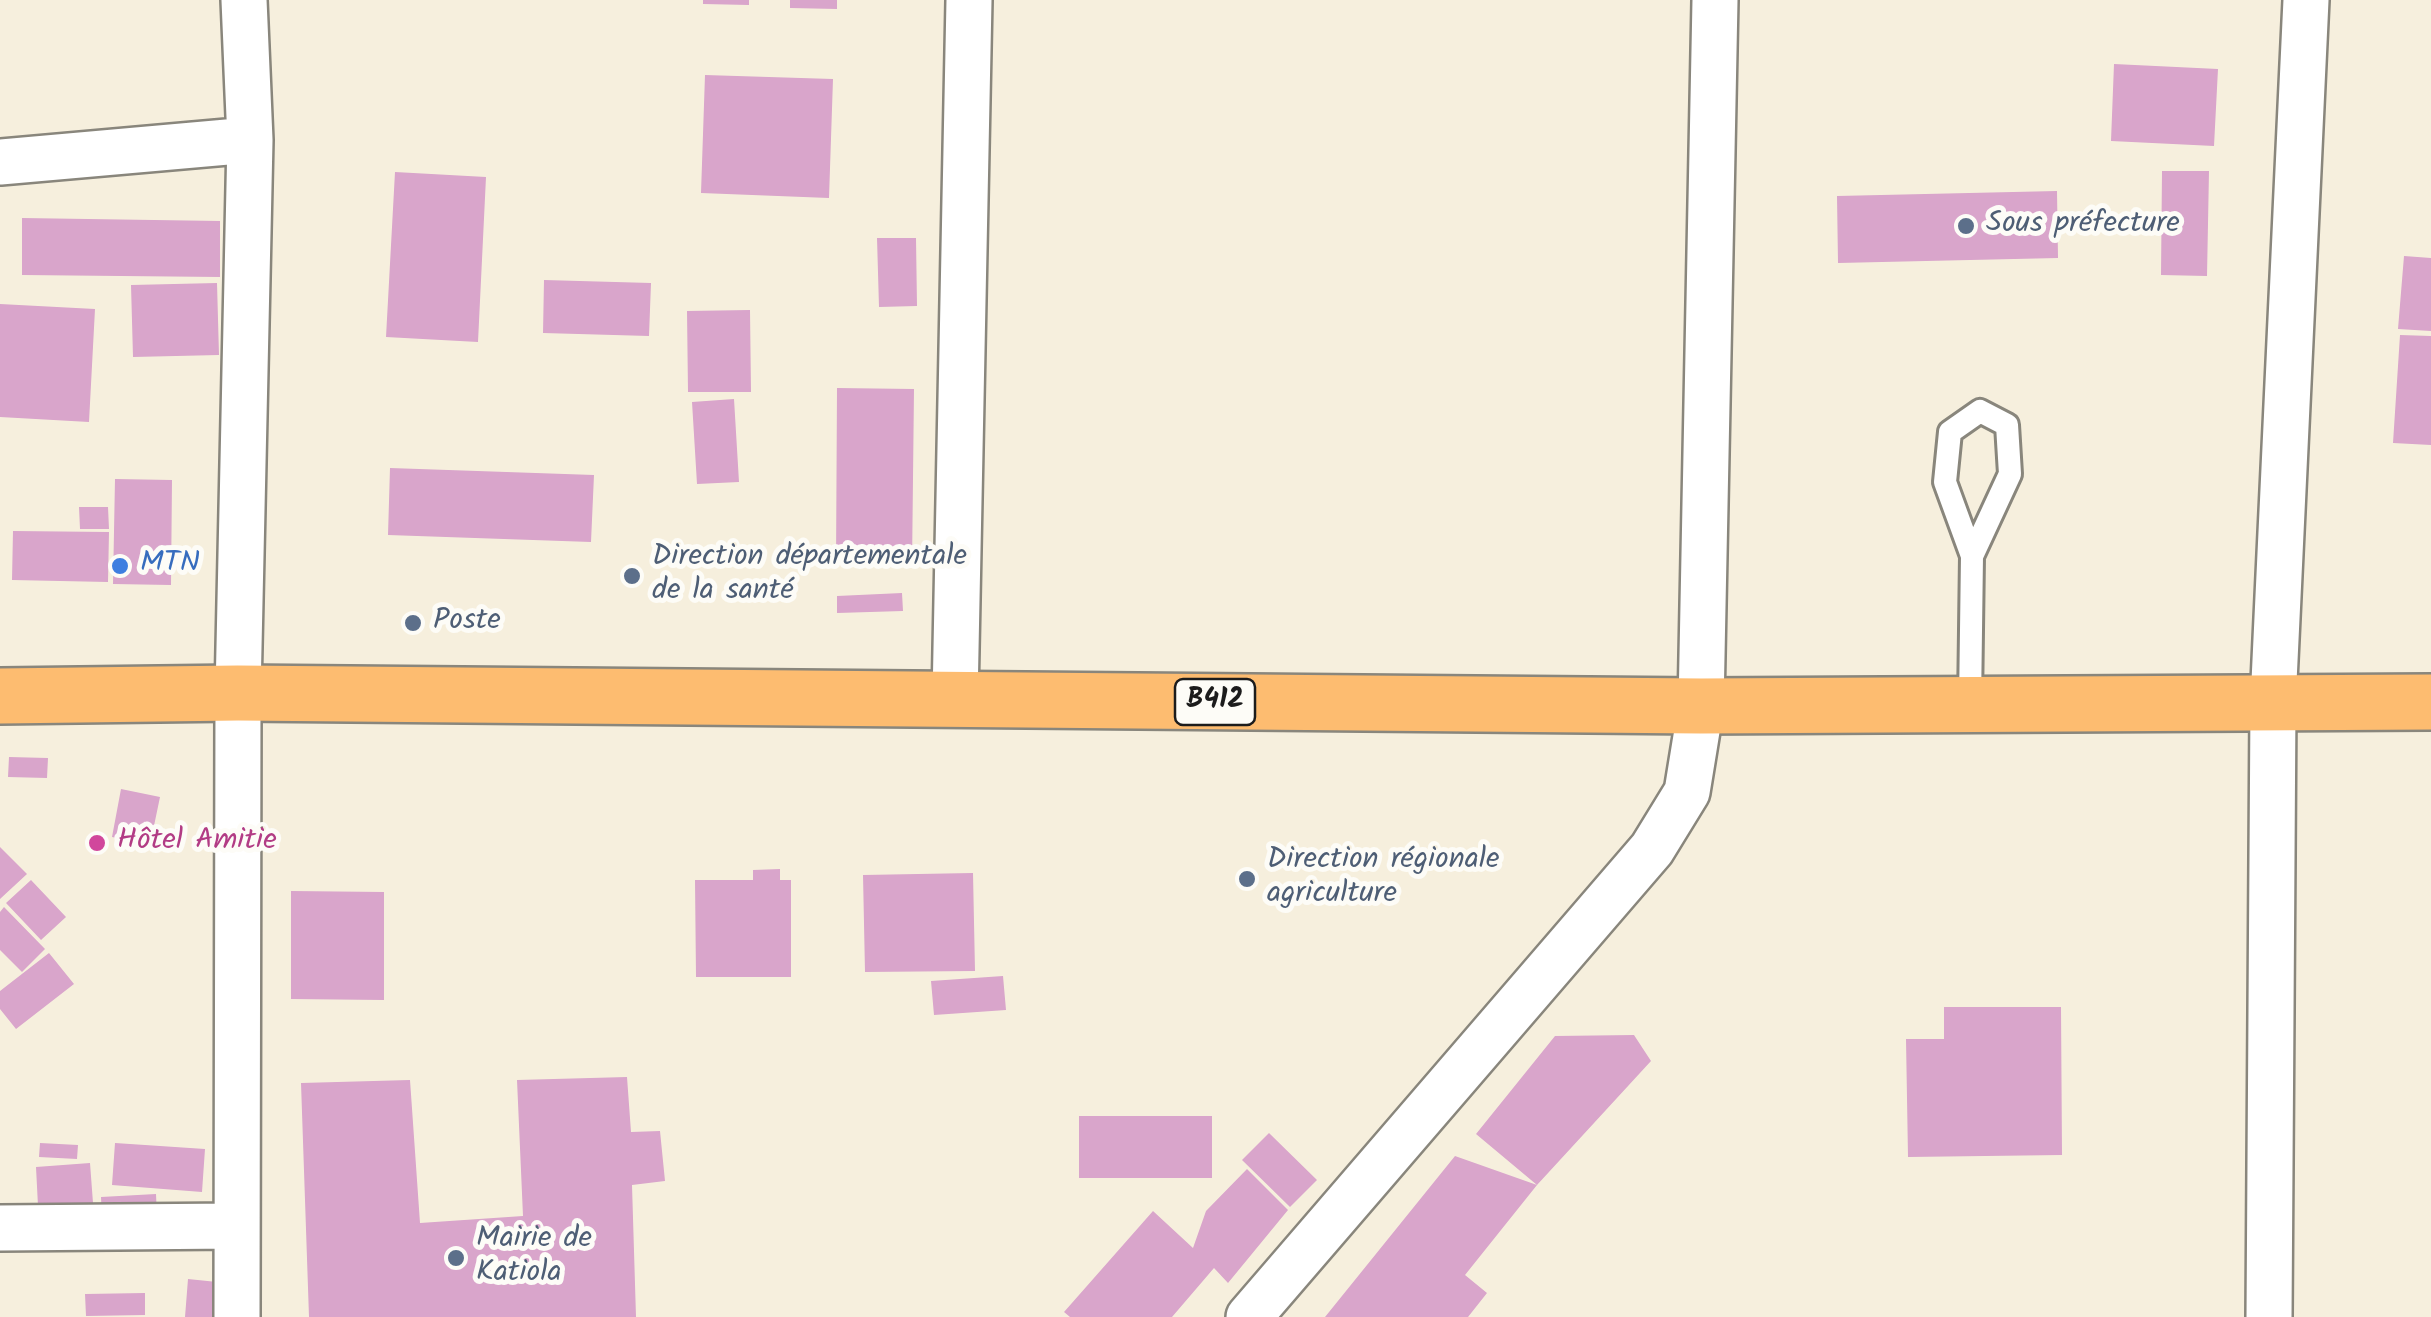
<!DOCTYPE html>
<html>
<head>
<meta charset="utf-8">
<style>
	body { margin:0 }
	canvas { display:block; background:#f6efdd }
</style>
</head>
<body>
<canvas width="2431" height="1317"></canvas>
<script>
const c = document.querySelector('canvas').getContext('2d');
c.lineJoin = 'round';
function paint(path, color) { c.fillStyle = color; c.fill(path, 'evenodd'); }
const shape = rows => new Path2D(rows.map(r => 'M' + r).join(''));
function stroke(path, color, width, dash) { c.strokeStyle = color; c.lineWidth = width; c.lineCap = dash ? 'butt' : 'round'; c.setLineDash(dash || []); c.stroke(path); }
function label(font, color, halo, rows, align = 'center') {
  c.font = font + ' Kalam,sans-serif'; c.lineWidth = 10; c.setLineDash([]); c.textBaseline = 'middle'; c.strokeStyle = halo; c.fillStyle = color; for (const [text, x, y, turn = 0] of rows) {
    c.save(); c.translate(x, y); c.rotate((+turn || 0) * Math.PI / 180); c.textAlign = isNaN(turn) ? turn : align; if (halo) c.strokeText(text, 0, 0); c.fillText(text, 0, 0); c.restore();
  }
}
const building = shape([
	[703,0,749,0,749,5,703,4],
	[790,0,837,0,837,9,790,8],
	[2114,64,2218,69,2214,146,2111,141],
	[705,75,833,79,829,198,701,193],
	[2162,171,2209,171,2207,276,2161,275],
	[395,172,486,177,478,342,386,337],
	[2057,191,2058,258,1838,263,1837,196],
	[22,218,220,221,220,277,22,275],
	[877,238,916,238,917,306,879,307],
	[2404,256,2431,258,2431,331,2398,329],
	[544,280,651,283,649,336,543,333],
	[217,283,219,355,133,357,131,285],
	[0,304,95,309,89,422,0,417],
	[750,310,751,392,688,392,687,311],
	[2400,335,2431,336,2431,445,2393,443],
	[837,388,914,389,912,567,836,565],
	[734,399,739,482,697,484,692,402],
	[390,468,594,475,591,542,388,535],
	[115,479,172,480,171,585,113,584],
	[79,507,108,507,109,529,80,529],
	[13,531,109,532,108,582,12,580],
	[902,593,903,611,837,613,837,596],
	[9,757,48,758,47,778,8,777],
	[121,789,160,797,150,845,112,837],
	[0,847,27,874,0,899],
	[780,869,780,880,791,880,791,977,696,977,695,880,753,880,753,870],
	[973,873,975,971,865,972,863,875],
	[31,880,66,917,41,940,6,903],
	[291,891,384,892,384,1000,291,999],
	[4,907,45,949,22,972,0,950,0,912],
	[49,953,74,984,16,1029,0,1009,0,991],
	[1003,976,1006,1010,934,1015,931,981],
	[1944,1007,2061,1007,2062,1155,1908,1157,1906,1039,1944,1039],
	[1634,1035,1651,1061,1537,1185,1476,1134,1555,1036],
	[627,1077,631,1132,660,1131,665,1181,632,1185,636,1317,309,1317,301,1083,410,1080,420,1223,523,1216,517,1080],
	[1079,1116,1212,1116,1212,1178,1079,1178],
	[1269,1133,1317,1180,1290,1207,1242,1160],
	[40,1143,78,1145,77,1159,39,1157],
	[115,1143,205,1149,202,1192,112,1185],
	[1455,1156,1537,1185,1465,1275,1487,1293,1468,1317,1325,1317],
	[90,1163,93,1203,38,1206,36,1167],
	[1247,1169,1288,1210,1228,1283,1214,1268,1172,1317,1070,1317,1064,1312,1153,1211,1193,1248,1206,1211],
	[156,1194,157,1216,102,1219,101,1197],
	[188,1279,217,1282,214,1317,185,1317],
	[145,1293,145,1315,86,1316,85,1294]
]);
const lane = shape([
	[1970,704,1972,556,1945,482,1950,432,1980,411,2007,425,2010,474,1972,556]
]);
const street = shape([
	[0,162,250,140],
	[955,699,969,0],
	[0,1228,235,1226],
	[237,1317,238,693,250,140,244,0],
	[1249,1317,1652,849,1687,792,1701,706,1715,0],
	[2269,1317,2273,703,2306,0]
]);
const primary = shape([
	[0,696,238,693,1701,706,2431,702]
]);
const markers = [
	[1966,226,10,"#5c6f8a"],
	[120,566,10,"#3f7fe0"],
	[632,576,10,"#5c6f8a"],
	[413,623,10,"#5c6f8a"],
	[97,843,10,"#d1479c"],
	[1247,879,10,"#5c6f8a"],
	[456,1258,10,"#5c6f8a"]
];
const shields = [
	[1215,702,80]
];
const shieldNames = [
	["B412",1215,702]
];
const serviceNames = [
	["Sous préfecture",1986,226],
	["Direction départementale",652,559],
	["de la santé",652,593],
	["Poste",433,623],
	["Direction régionale",1267,862],
	["agriculture",1267,896],
	["Mairie de",476,1241],
	["Katiola",476,1275]
];
const shopNames = [
	["MTN",140,566]
];
const hotelNames = [
	["Hôtel Amitie",117,843]
];
paint(building, '#d9a5cb');
stroke(lane, '#89867c', 28);
stroke(street, '#89867c', 50);
stroke(primary, '#89867c', 60);
stroke(lane, '#fff', 22);
stroke(street, '#fff', 45);
stroke(primary, '#fdbc70', 55);
for (const [x, y, r, color] of markers) { const dot = new Path2D(); dot.arc(x, y, r, 0, 2 * Math.PI); c.fillStyle = color; c.fill(dot); stroke(dot, '#fdfcf7', 4); }
for (const [x, y, w] of shields) { const box = new Path2D(); box.roundRect(x - w / 2, y - 23, w, 46, 8); c.fillStyle = '#fdfcf7'; c.fill(box); stroke(box, '#1c1c1c', 2.5); }
label('bold 28px', '#1c1c1c', null, shieldNames);
label('30px', '#4e5e75', '#fdfcf7', serviceNames, 'left');
label('30px', '#366cbe', '#fdfcf7', shopNames, 'left');
label('30px', '#b23c85', '#fdfcf7', hotelNames, 'left');
</script>
</body>
</html>
